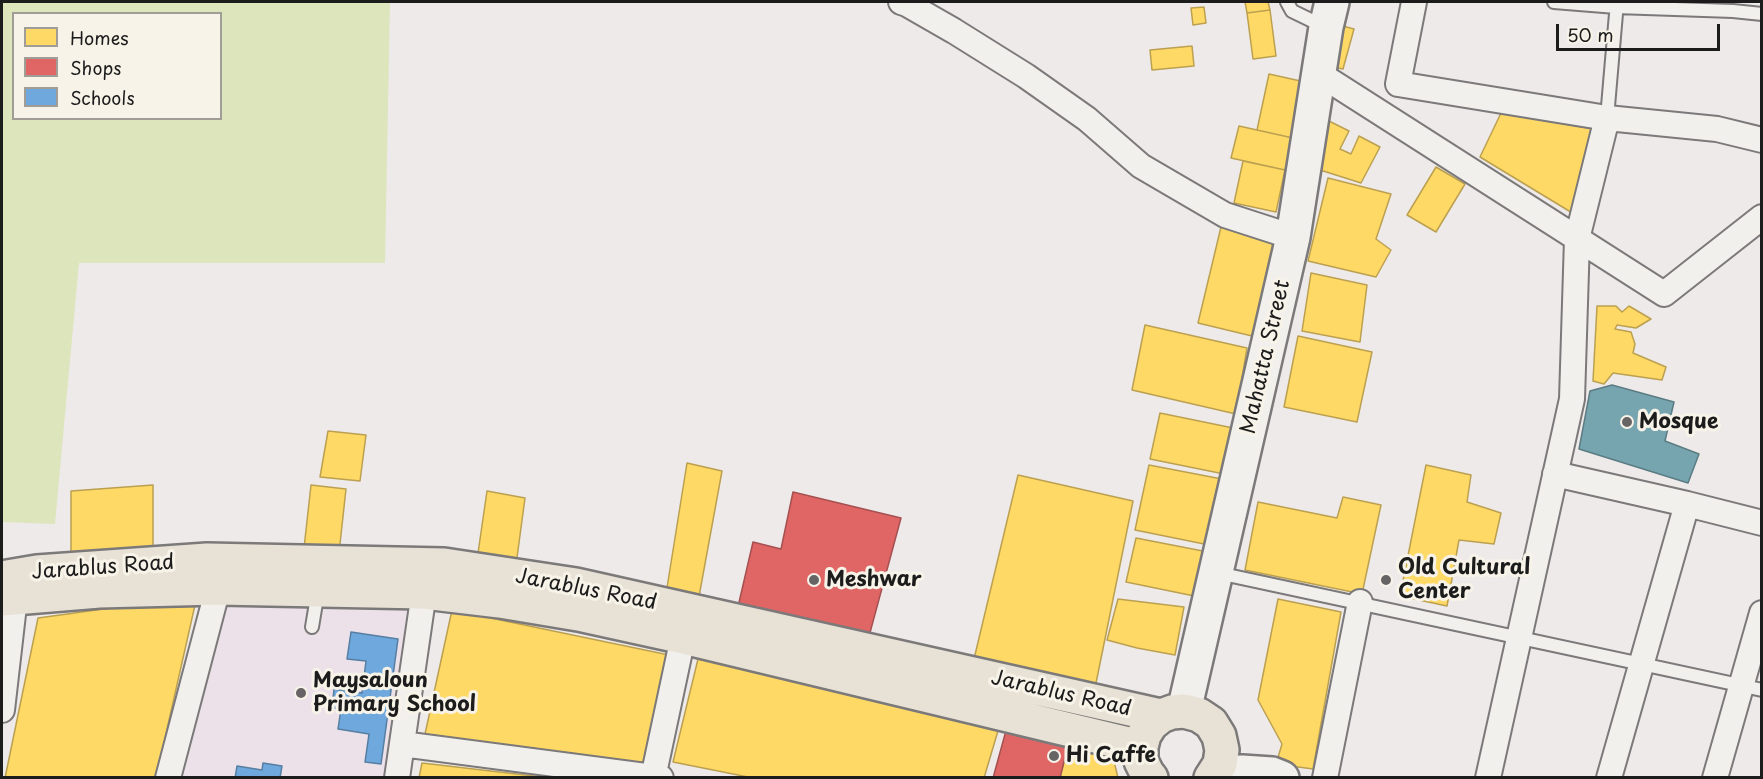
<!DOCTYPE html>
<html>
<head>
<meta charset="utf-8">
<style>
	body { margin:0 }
	#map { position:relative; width:1763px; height:779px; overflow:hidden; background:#efeaea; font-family:"Playpen Sans",sans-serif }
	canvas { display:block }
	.frame { position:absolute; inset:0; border:3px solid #1c1c1c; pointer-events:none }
	.legend { position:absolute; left:12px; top:12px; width:210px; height:108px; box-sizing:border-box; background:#f7f3e8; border:2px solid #9f9d96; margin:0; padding:8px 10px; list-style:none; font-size:18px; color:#1c1c1c }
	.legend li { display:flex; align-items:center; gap:12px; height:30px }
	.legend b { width:30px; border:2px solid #9f9d96 }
	.scale { position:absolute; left:1556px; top:24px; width:164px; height:27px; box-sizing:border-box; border:3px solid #1c1c1c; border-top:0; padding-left:8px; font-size:18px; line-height:21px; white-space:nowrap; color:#1c1c1c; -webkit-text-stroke:4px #f7f3e8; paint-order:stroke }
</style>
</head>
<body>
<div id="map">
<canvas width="1763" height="779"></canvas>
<div class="frame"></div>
<ul class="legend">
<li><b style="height:16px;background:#ffd966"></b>Homes</li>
<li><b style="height:16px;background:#e06666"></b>Shops</li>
<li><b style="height:16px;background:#6fa8dc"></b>Schools</li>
</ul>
<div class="scale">50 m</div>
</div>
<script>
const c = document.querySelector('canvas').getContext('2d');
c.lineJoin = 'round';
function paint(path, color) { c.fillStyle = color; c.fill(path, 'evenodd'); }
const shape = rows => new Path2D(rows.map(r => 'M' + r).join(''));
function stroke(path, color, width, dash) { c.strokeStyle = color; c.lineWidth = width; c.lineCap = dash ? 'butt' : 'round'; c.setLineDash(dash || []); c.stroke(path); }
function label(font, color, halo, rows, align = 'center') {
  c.font = font + ' "Playpen Sans",sans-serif'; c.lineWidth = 6; c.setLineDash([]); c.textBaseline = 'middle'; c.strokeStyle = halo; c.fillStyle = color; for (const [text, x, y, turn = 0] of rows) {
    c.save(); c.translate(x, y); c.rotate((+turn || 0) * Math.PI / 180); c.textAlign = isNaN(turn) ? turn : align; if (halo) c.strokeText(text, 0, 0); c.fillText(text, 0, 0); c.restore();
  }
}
const built = shape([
	[225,608,412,608,384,777,183,778]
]);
const green = shape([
	[2,2,390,2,385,263,79,263,55,524,2,522],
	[14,14,220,14,220,118,14,118]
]);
const homes = shape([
	[1245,2,1268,2,1270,10,1247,13,1245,2],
	[1204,7,1206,23,1193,25,1191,8,1204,7],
	[1270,10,1276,56,1253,59,1247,13,1270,10],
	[1339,25,1354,29,1343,69,1328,66,1339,25],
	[1192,46,1194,66,1152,70,1150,50,1192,46],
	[1269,74,1305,82,1293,138,1257,130,1269,74],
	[1501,113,1594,129,1574,214,1480,157,1501,113],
	[1327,120,1349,131,1340,149,1351,154,1359,136,1380,147,1361,183,1317,169,1327,120],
	[1239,126,1293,138,1285,170,1231,158,1239,126],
	[1243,161,1285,170,1276,212,1234,203,1243,161],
	[1436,167,1465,184,1436,232,1407,215,1436,167],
	[1328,178,1391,194,1376,239,1391,250,1376,277,1308,261,1328,178],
	[1221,227,1275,240,1252,336,1198,323,1221,227],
	[1311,273,1367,285,1360,342,1302,331,1311,273],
	[1597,306,1616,306,1622,312,1629,306,1651,319,1636,328,1617,325,1615,329,1631,332,1635,344,1633,353,1666,367,1662,380,1613,373,1604,384,1593,381,1597,306],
	[1145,325,1247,348,1236,414,1132,390,1145,325],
	[1298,336,1372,352,1357,422,1284,407,1298,336],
	[1160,413,1238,429,1229,475,1150,459,1160,413],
	[328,431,366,435,360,481,320,477,328,431],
	[687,463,722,471,698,602,666,594,687,463],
	[1149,465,1227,480,1214,546,1135,530,1149,465],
	[1426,465,1471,475,1467,502,1501,513,1494,544,1459,540,1447,606,1400,596,1426,465],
	[1018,475,1133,501,1095,688,974,659,1018,475],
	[153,485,153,550,71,553,71,491,153,485],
	[311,485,346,489,339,553,304,548,311,485],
	[487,491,525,498,516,565,477,560,487,491],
	[1343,497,1381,505,1362,594,1245,570,1258,502,1337,518,1343,497],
	[1136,538,1213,553,1204,598,1126,582,1136,538],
	[1118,599,1184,607,1175,655,1137,648,1107,640,1118,599],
	[1278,599,1341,612,1313,769,1276,764,1282,744,1258,700,1278,599],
	[195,605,156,778,5,778,38,618,111,608,195,605],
	[452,610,669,655,647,766,425,734,452,610],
	[698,659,1000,724,984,778,753,778,673,762,698,659],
	[1068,745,1113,757,1118,778,1060,778,1068,745],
	[422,763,551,778,419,778,422,763]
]);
const shops = shape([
	[793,492,901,518,868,640,737,611,753,542,781,549,793,492],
	[1007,727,1068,745,1060,778,993,778,1007,727]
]);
const schools = shape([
	[351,632,398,639,381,764,365,762,369,734,338,729,341,709,332,708,334,689,362,693,366,661,347,659,351,632],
	[263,763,282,766,280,778,235,778,237,766,262,770,263,763]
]);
const public = shape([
	[1612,385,1674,402,1665,441,1699,454,1688,483,1579,449,1590,391,1612,385]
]);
const lane = shape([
	[1287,2,1292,11,1325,27],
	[1554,2,1616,7,1733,11,1762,14],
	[1607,118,1617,2],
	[1218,573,1762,690],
	[312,627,318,591]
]);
const street = shape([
	[901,2,907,4,954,31,1026,76,1087,119,1141,166,1225,215,1293,237],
	[1414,2,1398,84,1607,118,1717,129,1762,140],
	[1318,73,1664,294,1762,217],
	[1555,474,1687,504,1762,523],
	[2,710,15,597,25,585],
	[402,744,661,778],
	[168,778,218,588],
	[397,778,424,592],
	[653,778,683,637],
	[1325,778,1360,602],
	[1488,778,1572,399,1577,239,1607,118],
	[1609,778,1687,504],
	[1715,778,1762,613]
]);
const secondary = shape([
	[1184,711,1293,237,1326,27,1332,2],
	[1213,776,1225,773,1242,772,1272,774,1282,778]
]);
const primary = shape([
	[2,578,37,572,207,560,444,565,576,585,1161,716],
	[2,599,99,591,218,588,424,592,500,601,578,614,683,637,1141,747],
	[1151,778,1147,773,1141,761,1141,747,1144,735,1151,724,1161,716,1172,712,1184,711,1199,715,1211,723,1219,736,1222,750,1220,764,1211,778]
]);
const markers = [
	[1627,422,6,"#666464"],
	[814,580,6,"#666464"],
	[1386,580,6,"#666464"],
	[301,693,6,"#666464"],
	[1054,756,6,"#666464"]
];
const streetNames = [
	["Mahatta Street",1266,357,-77],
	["Jarablus Road",103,568,-4],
	["Jarablus Road",586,590,11],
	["Jarablus Road",1061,694,13]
];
const poiNames = [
	["Mosque",1639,422],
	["Old Cultural",1398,568],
	["Center",1398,592],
	["Meshwar",826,580],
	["Maysaloun",313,681],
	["Primary School",313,705],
	["Hi Caffe",1066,756]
];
paint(built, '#ece1e9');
paint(green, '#dde5bc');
paint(homes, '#ffd966');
stroke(homes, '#bba050', 1.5);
paint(shops, '#e06666');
stroke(shops, '#a55050', 1.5);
paint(schools, '#6fa8dc');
stroke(schools, '#567ea2', 1.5);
paint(public, '#76a5af');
stroke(public, '#5b7c83', 1.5);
stroke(lane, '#7b7979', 16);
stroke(street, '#7b7979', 28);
stroke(secondary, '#7b7979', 38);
stroke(primary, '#7b7979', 38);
stroke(lane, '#f2f0ed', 12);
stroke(street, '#f2f0ed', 24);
stroke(secondary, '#f2f0ed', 33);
stroke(primary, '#e8e2d6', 33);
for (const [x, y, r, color] of markers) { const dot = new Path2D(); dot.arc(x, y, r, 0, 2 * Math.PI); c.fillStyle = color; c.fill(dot); stroke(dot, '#f7f3e8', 2); }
label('21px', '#1c1c1c', '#f7f3e8', streetNames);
label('bold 21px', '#1c1c1c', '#f7f3e8', poiNames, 'left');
</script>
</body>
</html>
